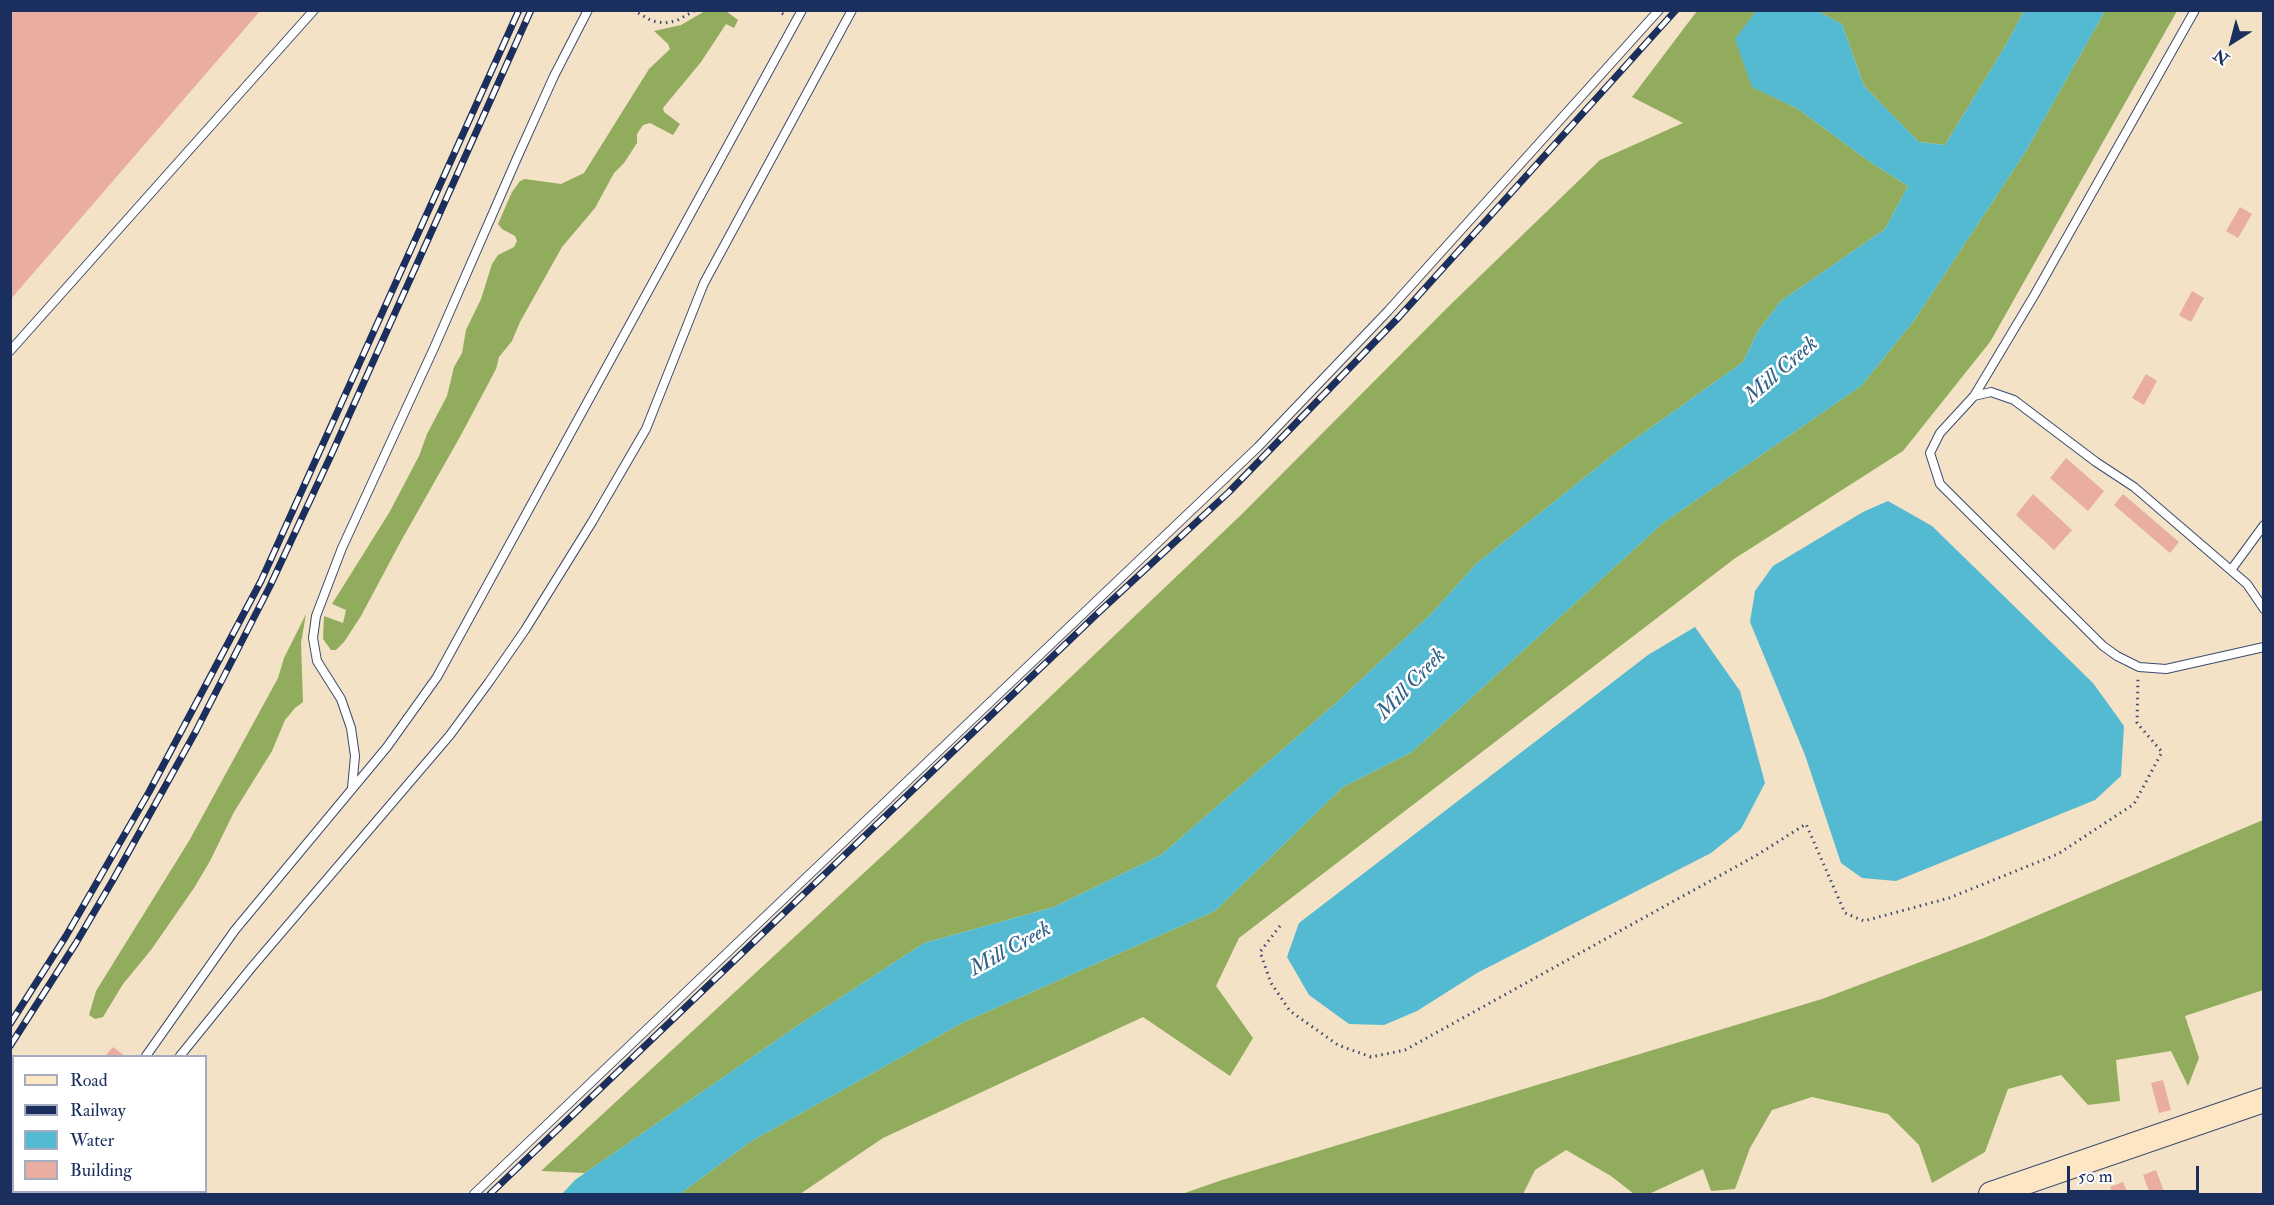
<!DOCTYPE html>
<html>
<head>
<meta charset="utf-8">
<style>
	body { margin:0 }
	#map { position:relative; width:2274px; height:1205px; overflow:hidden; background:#f3e2c6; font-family:"IM FELL Double Pica",serif }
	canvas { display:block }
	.frame { position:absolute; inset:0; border:12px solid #1b2f5e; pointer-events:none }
	.legend { position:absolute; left:12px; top:1055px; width:195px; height:138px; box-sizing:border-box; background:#fff; border:2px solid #a4acbf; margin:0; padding:8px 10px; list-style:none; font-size:18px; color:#1b2f5e }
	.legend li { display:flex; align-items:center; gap:12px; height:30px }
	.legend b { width:30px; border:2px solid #a4acbf }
	.north { position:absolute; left:2202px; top:12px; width:60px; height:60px; -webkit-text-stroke:4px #fff; paint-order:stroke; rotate:216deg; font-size:16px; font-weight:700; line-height:24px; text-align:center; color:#1b2f5e }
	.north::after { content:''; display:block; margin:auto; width:21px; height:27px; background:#1b2f5e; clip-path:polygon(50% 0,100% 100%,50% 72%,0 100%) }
	.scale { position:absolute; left:2067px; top:1166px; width:132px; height:27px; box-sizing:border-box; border:3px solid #1b2f5e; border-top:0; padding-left:8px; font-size:18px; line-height:21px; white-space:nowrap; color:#1b2f5e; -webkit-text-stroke:4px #fff; paint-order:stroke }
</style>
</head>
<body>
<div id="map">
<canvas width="2274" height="1205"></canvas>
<div class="frame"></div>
<ul class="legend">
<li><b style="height:8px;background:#fce6c4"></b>Road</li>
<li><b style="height:8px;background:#1b2f5e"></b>Railway</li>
<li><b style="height:16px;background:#53bad1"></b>Water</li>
<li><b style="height:16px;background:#e9aea1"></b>Building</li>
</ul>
<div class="north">N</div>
<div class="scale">50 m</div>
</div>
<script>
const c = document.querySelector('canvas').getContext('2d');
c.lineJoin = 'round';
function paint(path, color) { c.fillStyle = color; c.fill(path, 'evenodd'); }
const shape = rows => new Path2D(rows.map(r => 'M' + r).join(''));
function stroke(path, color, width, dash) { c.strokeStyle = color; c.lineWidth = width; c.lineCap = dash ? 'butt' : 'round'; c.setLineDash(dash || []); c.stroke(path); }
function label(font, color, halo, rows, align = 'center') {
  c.font = font + ' "IM FELL Double Pica",serif'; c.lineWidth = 5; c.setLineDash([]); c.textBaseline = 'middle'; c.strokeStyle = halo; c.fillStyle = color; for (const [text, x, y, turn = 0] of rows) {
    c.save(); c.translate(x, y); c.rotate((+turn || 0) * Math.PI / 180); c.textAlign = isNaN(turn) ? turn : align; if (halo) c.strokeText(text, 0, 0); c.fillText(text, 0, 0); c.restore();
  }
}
const forest = shape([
	[705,11,726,11,738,20,734,28,726,24,701,62,663,108,664,112,680,124,673,135,650,123,643,125,637,134,637,143,624,163,614,173,595,208,562,247,520,322,512,341,499,357,496,369,461,435,401,541,361,616,344,642,336,650,331,650,323,639,324,616,343,623,346,610,332,604,389,513,419,456,427,434,447,396,454,367,462,353,466,330,481,299,492,264,498,255,514,247,517,241,515,236,502,229,498,224,512,192,520,181,525,179,561,184,584,173,649,69,670,49,668,44,654,31,681,25],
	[1697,11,1757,11,1736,39,1753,87,1798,109,1870,162,1908,186,1885,229,1781,301,1758,331,1743,362,1618,451,1476,564,1431,614,1336,703,1161,855,1054,907,924,943,800,1024,585,1173,541,1171,906,834,1242,514,1448,307,1600,160,1683,123,1632,97],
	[1817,11,2024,11,2007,43,1945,145,1919,142,1864,86,1842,24],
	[2105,11,2177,11,1990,342,1903,451,1734,559,1239,938,1216,986,1253,1038,1230,1076,1143,1017,883,1138,800,1194,680,1194,750,1142,962,1023,1215,911,1343,787,1412,752,1663,523,1861,386,1913,322,2026,151],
	[306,614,301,643,303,702,295,708,285,720,272,751,234,812,210,861,194,888,151,950,123,984,103,1017,95,1019,89,1015,96,991,189,841,278,678,284,658],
	[2263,820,2263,990,2185,1016,2199,1058,2188,1086,2171,1051,2116,1060,2120,1101,2088,1105,2061,1075,2008,1089,1985,1152,1932,1183,1919,1145,1888,1114,1812,1097,1772,1110,1750,1148,1735,1189,1711,1191,1703,1169,1649,1194,1634,1194,1611,1176,1566,1150,1535,1170,1523,1194,1182,1194,1222,1180,1822,999,1984,938]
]);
const water = shape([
	[1757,10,1817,11,1842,24,1864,86,1919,142,1945,145,2007,43,2024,11,2105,11,2026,151,1913,322,1861,386,1663,523,1412,752,1343,787,1215,911,962,1023,750,1142,680,1194,562,1194,575,1180,585,1173,800,1024,924,943,1054,907,1161,855,1336,703,1431,614,1476,564,1618,451,1743,362,1758,331,1781,301,1885,229,1908,186,1870,162,1798,109,1752,87,1735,39],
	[1888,501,1932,526,2093,683,2124,726,2121,776,2095,800,1896,881,1862,878,1841,863,1805,755,1750,622,1755,591,1773,566,1863,512],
	[1695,627,1740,691,1765,783,1741,829,1711,853,1477,973,1417,1011,1384,1025,1349,1024,1309,995,1287,957,1299,923,1648,655]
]);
const building = shape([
	[12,10,261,10,10,300,10,13],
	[2240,207,2252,214,2238,238,2226,231],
	[2192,291,2204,298,2191,322,2179,315],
	[2146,374,2157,381,2144,405,2132,398],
	[2066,458,2104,491,2088,511,2050,478],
	[2033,494,2072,530,2054,550,2016,515],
	[2123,494,2179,542,2170,553,2114,505],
	[113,1047,125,1056,105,1056],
	[2163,1080,2171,1110,2159,1113,2151,1083],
	[2156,1170,2165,1194,2150,1194,2143,1175],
	[2123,1182,2128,1194,2113,1194,2110,1187]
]);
const path = shape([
	[633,10,652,21,665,23,676,21,696,10],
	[777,10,786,16],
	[1280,926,1260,952,1271,983,1290,1011,1338,1045,1371,1057,1405,1050,1757,855,1806,824,1845,913,1864,921,1949,898,2058,854,2134,804,2162,752,2137,723,2138,679]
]);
const lane = shape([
	[10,351,314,10],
	[1974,396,2035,294,2195,10],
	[2231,570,2264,525],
	[2264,609,2247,584,2134,487,2096,462,2014,400,1991,392,1974,396,1940,433,1930,453,1940,484,2103,646,2117,656,2139,667,2166,669,2264,647],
	[352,788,355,756,351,728,341,699,317,661,313,638,316,616,342,548,434,348,517,158,554,76,588,10],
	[146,1056,235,930,387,747,437,677,802,10],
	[180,1056,252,967,450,735,489,682,525,630,592,522,646,429,704,283,852,10],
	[51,1194,53,1192],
	[474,1194,1258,447,1388,311,1659,10]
]);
const secondary = shape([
	[1991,1194,2264,1100]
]);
const rail = shape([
	[10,1024,66,936,149,792,261,581,519,10],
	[10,1046,76,943,113,880,196,731,270,586,333,451,531,10],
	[490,1194,1098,613,1229,492,1399,317,1676,10]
]);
const waterNames = [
	["Mill Creek",1782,371,-41],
	["Mill Creek",1412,685,-46],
	["Mill Creek",1011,950,-29]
];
paint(forest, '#92ac5e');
paint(water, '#53bad1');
paint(building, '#e9aea1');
stroke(lane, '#3b4a6e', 10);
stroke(secondary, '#3b4a6e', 26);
stroke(path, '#3b4a6e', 3, [1.5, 4.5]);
stroke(lane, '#fff', 8);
stroke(secondary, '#fce6c4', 24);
stroke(rail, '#1b2f5e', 7);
stroke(rail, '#fff', 4.5, [14]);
label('italic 22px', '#2f6086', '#fff', waterNames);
</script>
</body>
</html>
